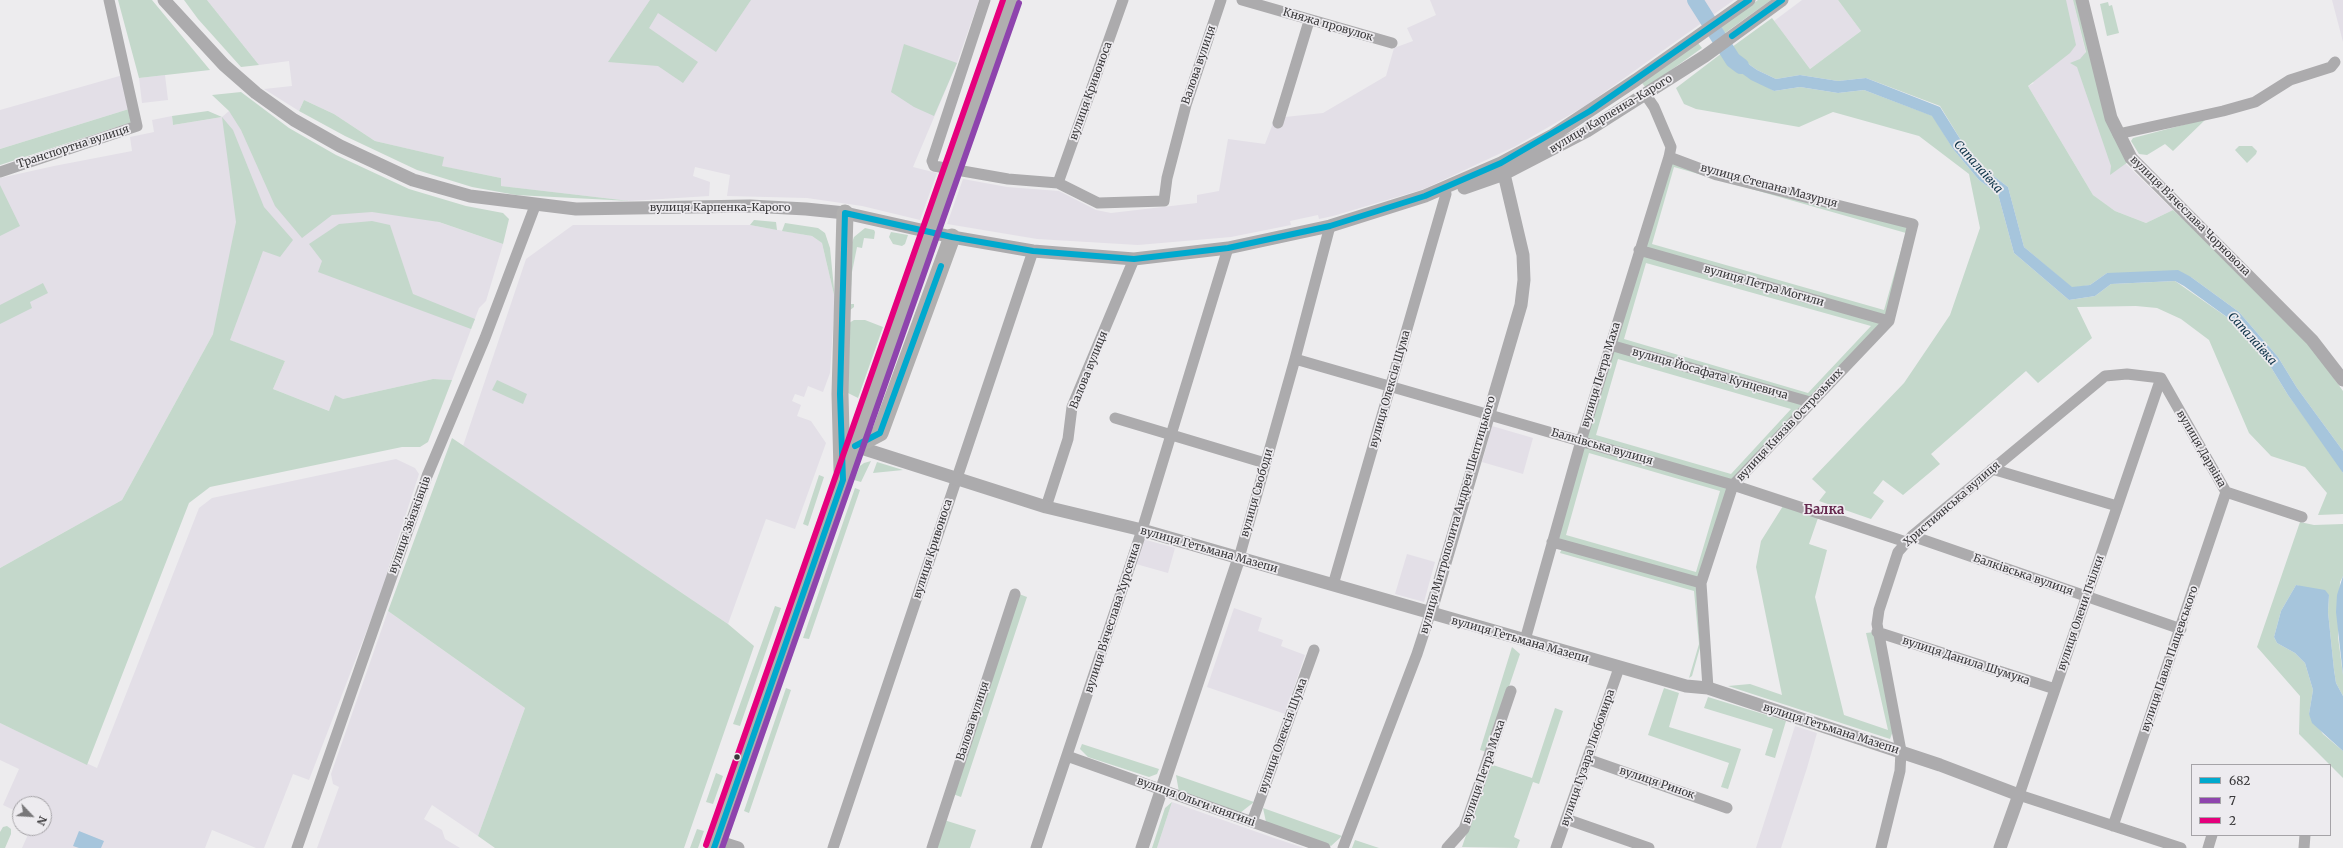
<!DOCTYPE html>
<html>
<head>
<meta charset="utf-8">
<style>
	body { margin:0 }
	#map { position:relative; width:2343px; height:848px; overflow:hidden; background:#edecee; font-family:Merriweather,serif }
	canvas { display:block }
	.legend { position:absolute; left:2191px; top:764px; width:140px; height:72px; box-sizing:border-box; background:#edebef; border:1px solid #a5a3a7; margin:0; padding:5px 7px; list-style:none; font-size:12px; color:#39383a }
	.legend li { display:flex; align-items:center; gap:8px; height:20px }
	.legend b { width:20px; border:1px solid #a5a3a7 }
	.north { position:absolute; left:12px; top:796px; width:40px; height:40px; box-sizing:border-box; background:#edebef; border:1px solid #a5a3a7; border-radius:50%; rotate:115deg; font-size:11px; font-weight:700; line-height:16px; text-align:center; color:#39383a }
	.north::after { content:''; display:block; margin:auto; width:14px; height:18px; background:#787779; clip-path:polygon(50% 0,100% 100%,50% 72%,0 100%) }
</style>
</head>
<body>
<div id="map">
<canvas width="2343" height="848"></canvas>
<ul class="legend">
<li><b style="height:5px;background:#00a9ce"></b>682</li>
<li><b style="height:5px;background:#8e44ad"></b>7</li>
<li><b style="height:5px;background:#e5007d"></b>2</li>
</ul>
<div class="north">N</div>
</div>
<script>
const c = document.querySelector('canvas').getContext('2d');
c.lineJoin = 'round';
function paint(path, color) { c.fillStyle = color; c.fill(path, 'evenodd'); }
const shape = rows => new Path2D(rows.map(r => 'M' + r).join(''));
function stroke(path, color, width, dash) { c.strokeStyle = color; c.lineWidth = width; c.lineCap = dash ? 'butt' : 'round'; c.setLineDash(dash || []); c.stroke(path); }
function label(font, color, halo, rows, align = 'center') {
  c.font = font + ' Merriweather,serif'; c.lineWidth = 3.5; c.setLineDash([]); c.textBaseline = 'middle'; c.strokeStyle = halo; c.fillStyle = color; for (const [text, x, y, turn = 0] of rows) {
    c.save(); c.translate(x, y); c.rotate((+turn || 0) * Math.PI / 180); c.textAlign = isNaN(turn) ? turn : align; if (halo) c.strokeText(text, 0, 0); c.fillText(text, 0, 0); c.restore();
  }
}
const built = shape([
	[207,0,979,0,957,63,913,167,937,173,920,220,862,206,807,198,727,196,730,175,695,167,693,176,710,182,709,196,630,201,500,186,501,178,441,166,443,157,375,141,334,114,304,100,299,111,264,89,292,86,289,61,259,65],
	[1430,0,1734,0,1585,106,1514,147,1424,189,1333,216,1319,219,1318,215,1290,221,1291,225,1231,237,1138,245,1037,239,947,224,963,179,1007,187,1059,191,1096,210,1111,213,1197,203,1197,195,1219,191,1228,139,1265,144,1275,118,1323,113,1386,76,1394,48,1413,41,1407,28,1436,15],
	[1802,0,1838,0,1861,31,1810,69,1774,21],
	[1918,0,2073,0,2103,124,2126,164,2173,210,2146,223,2115,211,2093,195,2028,86,2034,83],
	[2332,0,2343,0,2343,42],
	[123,75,129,109,0,149,0,110],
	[165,75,168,100,142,103,139,78],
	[229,111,389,205,503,244,486,301,479,308,452,380,433,379,343,399,329,411,273,389,285,361,213,334,122,500,0,568,0,178,54,166,132,151,130,137,154,132,152,120,172,116,173,125,222,117],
	[573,225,750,225,812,236,822,243,835,299,830,373,823,392,808,386,804,397,795,394,792,401,801,405,797,416,811,421,826,443,795,529,766,519,728,624,463,446,526,259],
	[1492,426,1533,438,1523,474,1482,462],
	[396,459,415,468,419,474,387,572,389,573,309,780,293,774,264,848,256,848,212,830,205,848,22,848,31,828,44,828,44,804,20,804,20,813,3,805,19,769,0,760,0,723,97,768,199,508,212,498],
	[1143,539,1175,548,1168,573,1136,564],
	[1407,554,1435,562,1424,602,1395,594],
	[1234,608,1262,618,1258,631,1283,640,1281,646,1305,655,1285,714,1207,687],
	[388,611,525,708,478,836,432,805,424,819,442,830,445,839,460,848,317,848,339,787,333,784,331,774],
	[1795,726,1817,733,1807,768,1781,848,1756,848],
	[1172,802,1274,838,1304,848,1157,848]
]);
const green = shape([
	[118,0,152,0,210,70,139,78],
	[184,0,207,0,259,65,241,67,198,19],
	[650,0,751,0,716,52,658,13,649,28,698,62,683,83,658,66,608,62],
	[1758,0,1771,0,1725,33,1721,27],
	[1838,0,2066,0,2076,45,2070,53,2028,86,2093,195,2115,211,2146,223,2173,210,2208,242,2309,344,2343,391,2343,451,2297,388,2278,357,2239,312,2191,277,2107,273,2090,285,2072,288,2024,247,2008,187,1987,171,1962,142,1940,106,1866,78,1838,81,1800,75,1776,79,1757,70,1737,56,1732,47,1772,18,1810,69,1861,31],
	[2073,0,2078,0,2128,162,2110,175,2111,166,2077,67,2070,63,2080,59,2086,52],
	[2108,2,2109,6,2112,5,2119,33,2107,36,2100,4],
	[1698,43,1702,48,1646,88,1642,83],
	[904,44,957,63,934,116,914,107,891,92],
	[1722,53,1729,64,1774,91,1800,87,1838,93,1864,90,1933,116,1953,149,1979,180,1998,194,2014,253,2069,300,2095,296,2111,284,2175,281,2231,320,2269,364,2288,395,2339,465,2343,473,2343,514,2318,515,2327,493,2305,467,2271,456,2249,433,2209,340,2181,319,2157,308,2136,306,2077,307,2092,338,2038,383,2026,371,1931,454,1940,464,1903,495,1883,480,1873,493,1884,501,1871,519,1819,501,1826,492,1812,479,1904,383,1950,315,1980,228,1969,174,1919,136,1833,112,1799,127,1696,109,1684,104,1676,88],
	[241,92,289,128,336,155,409,189,466,206,503,213,509,219,503,244,439,222,372,212,332,215,302,238,275,206,241,130,229,111,212,95],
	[304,100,334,114,375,141,444,157,442,166,501,178,501,186,630,201,516,195,472,187,417,170,345,136,299,111],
	[129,109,132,122,0,165,0,149],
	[208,111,222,117,233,130,264,207,293,240,280,257,263,251,230,340,285,361,273,389,329,411,335,395,343,399,433,379,452,380,428,442,420,447,402,447,210,487,189,503,87,765,0,723,0,568,122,500,213,334,236,222,222,117,173,125,172,116],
	[2206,119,2173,151,2165,144,2147,155,2139,154,2131,141,2133,138],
	[2239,146,2252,146,2257,151,2256,154,2247,163,2235,150],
	[1671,161,1909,227,1886,317,1643,248],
	[1674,167,1906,233,1884,310,1652,244],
	[0,185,20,226,0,236],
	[754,220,776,222,777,230,750,225],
	[372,221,390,225,413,294,475,319,471,329,318,272,322,261,309,244,339,224],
	[785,223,818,228,825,233,830,248,835,299,822,243,812,236,782,231],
	[865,228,874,230,875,232,874,239,864,238,862,248,857,247,852,272,850,304,854,304,854,307,849,311,851,245,854,237],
	[891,232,908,235,905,244,902,246,893,244,889,237],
	[1641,254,1882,323,1808,399,1614,343],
	[1646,263,1871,326,1808,393,1624,339],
	[43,283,48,293,30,302,32,308,0,324,0,305],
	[854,320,865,320,883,327,858,398,848,393,849,323],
	[1612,349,1803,404,1731,481,1584,439],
	[1618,359,1791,409,1731,474,1596,435],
	[497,380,527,394,523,404,492,390],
	[452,438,728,624,754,646,684,848,495,848,478,836,525,708,388,611],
	[1583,445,1729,487,1698,580,1556,540],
	[1589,453,1720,491,1696,572,1566,535],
	[871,461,861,482,854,480,860,466,864,463],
	[877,462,903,470,873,473],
	[819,475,824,477,808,526,803,524],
	[855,488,860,490,809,639,803,638],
	[1783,506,1818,518,1809,544,1827,550,1815,597,1844,715,1888,730,1866,633,1874,632,1893,731,1890,739,1728,686,1750,684,1782,695,1756,567,1761,541],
	[2300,522,2314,525,2343,524,2343,576,2340,582,2338,637,2343,675,2343,696,2336,683,2334,670,2328,612,2329,595,2296,585,2281,611,2274,637,2277,643,2295,653,2305,663,2313,690,2309,714,2323,734,2343,751,2343,778,2299,734,2300,696,2257,647],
	[1562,548,1698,585,1701,644,1692,676,1689,678,1699,644,1694,591,1560,553],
	[1019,594,1027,597,961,797,953,794],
	[775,606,781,608,740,726,733,724],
	[1512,647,1520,654,1487,752,1480,750],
	[786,688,791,690,749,813,744,811],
	[1664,688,1679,693,1669,727,1741,749,1728,789,1721,787,1729,763,1648,735],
	[1708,697,1786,721,1775,758,1765,755,1773,729,1704,708],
	[1555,708,1563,711,1539,784,1533,782,1514,837,1520,840,1517,848,1462,847,1490,764,1532,778],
	[1082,744,1159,769,1157,774,1149,777,1088,757,1080,749],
	[716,773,723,776,713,804,706,802],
	[1176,775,1254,802,1240,813,1179,792],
	[1172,802,1157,848,1152,848,1165,808],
	[1263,808,1342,836,1331,846,1266,822],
	[944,820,976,830,970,848,935,848],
	[7,826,11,829,11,834,5,848,0,848,0,832,3,827],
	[697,829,704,831,698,848,690,848],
	[1355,840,1379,848,1352,848]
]);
const water = shape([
	[1732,47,1737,56,1757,70,1776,79,1800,75,1838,81,1866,78,1940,107,1962,142,1987,171,2008,187,2024,247,2072,287,2090,285,2107,273,2178,270,2191,277,2239,312,2278,357,2297,388,2343,451,2343,473,2288,395,2269,364,2231,320,2184,286,2175,281,2111,284,2095,296,2069,300,2014,253,1998,194,1979,180,1953,149,1932,116,1864,90,1838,93,1800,87,1774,91,1751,80,1729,64,1722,53],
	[2343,576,2343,675,2336,612,2337,595],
	[2296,585,2325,590,2329,595,2328,612,2334,670,2336,683,2343,696,2343,751,2312,723,2309,714,2313,690,2305,663,2295,653,2277,643,2274,637,2281,611],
	[79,831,104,841,101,848,79,848,73,846]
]);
const river = shape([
	[1695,0,1733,60,1741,66]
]);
const minor = shape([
	[985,0,932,161,934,166,1008,179,1058,183,1098,203,1164,201,1167,178,1186,105,1221,0],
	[1242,0,1392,43],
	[1278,123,1309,21],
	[2118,134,2223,111,2255,102,2290,80,2331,67,2335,62],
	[1669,157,1717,175,1913,224,1889,321,1733,485,1701,583,1708,688],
	[0,172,137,126,109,0],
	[1058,183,1123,0],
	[1639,250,1889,321],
	[1610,345,1810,402],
	[1295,359,1733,485,1906,542],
	[2161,378,2019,795,2181,848],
	[2161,378,2226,492,2302,517],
	[1115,418,1265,463],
	[1992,469,2117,506],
	[1046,507,1068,439,1072,407,1134,259],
	[1912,536,2181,629],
	[1552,542,1701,583],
	[1239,558,1295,359,1330,226],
	[1333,585,1446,194],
	[1877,632,2055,689],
	[1525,640,1581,441,1669,157,1671,147,1654,107,1645,94],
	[1067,756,1325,848],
	[1587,759,1727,808],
	[1566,819,1649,848],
	[1252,822,1314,650],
	[2113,826,2226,492],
	[297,848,427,476,485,338,535,206],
	[833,848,1033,251],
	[932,848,1015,594],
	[1036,848,1142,530,1228,248],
	[1343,848,1417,654,1430,614],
	[1447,848,1464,829,1511,691],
	[1556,848,1619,668],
	[1881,848,1900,771,1901,751,1877,624,1879,610,1898,552,1912,536,2105,376,2127,374,2161,378],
	[2208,848,2212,835],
	[2304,848,2305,835]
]);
const tertiary = shape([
	[164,0,224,65,256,93,294,120,340,146,413,180,470,196,576,209,750,206,806,209,845,213,952,237,1033,251,1134,259,1228,248,1330,226,1425,196,1501,163,1553,135,1636,80,1749,0],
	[2082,0,2111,118,2131,158,2312,340,2343,380],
	[1464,188,1504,174,1587,131,1705,56,1782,0],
	[855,446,1046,507,1142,530,1686,686,1708,688,1940,765,2019,795,2000,848],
	[1430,614,1521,305,1524,280,1523,255,1504,174],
	[716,841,738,848],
	[1142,848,1239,558]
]);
const primary = shape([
	[855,446,880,433,952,237],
	[842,471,840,394,845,213],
	[714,848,871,403]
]);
const primaryBridge = shape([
	[871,403,1011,0]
]);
const bus1 = shape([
	[1732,36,1782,0],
	[845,213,952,237,1033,251,1134,259,1228,248,1330,226,1425,196,1501,163,1590,111,1749,0],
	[855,446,880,433,941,266],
	[714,848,843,480,840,394,845,213]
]);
const bus2 = shape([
	[722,848,1019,3]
]);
const bus3 = shape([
	[706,845,1003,0]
]);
const markers = [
	[737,757,3.5,"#39383a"]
];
const streetNames = [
	["Княжа провулок",1328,25,16],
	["Валова вулиця",1199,65,-71],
	["вулиця Кривоноса",1091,91,-70],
	["вулиця Карпенка-Карого",1611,114,-31],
	["Транспортна вулиця",73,147,-18],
	["вулиця Степана Мазурця",1769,186,15],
	["вулиця Карпенка-Карого",720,208],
	["вулиця Вʼячеслава Чорновола",2190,216,45],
	["вулиця Петра Могили",1764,286,16],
	["Валова вулиця",1089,370,-68],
	["вулиця Йосафата Кунцевича",1710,374,16],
	["вулиця Петра Маха",1601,375,-73],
	["вулиця Олексія Шума",1390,389,-74],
	["вулиця Князів Острозьких",1790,425,-47],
	["Балківська вулиця",1602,447,16],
	["вулиця Дарвіна",2201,449,60],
	["вулиця Свободи",1257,493,-74],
	["Християнська вулиця",1952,504,-41],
	["вулиця Митрополита Андрея Шептицького",1458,515,-74],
	["вулиця Звʼязківців",410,525,-70],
	["вулиця Кривоноса",933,549,-72],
	["вулиця Гетьмана Мазепи",1209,550,16],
	["Балківська вулиця",2023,575,19],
	["вулиця Олени Пчілки",2081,613,-71],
	["вулиця Вʼячеслава Хурсенка",1113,618,-72],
	["вулиця Гетьмана Мазепи",1520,640,16],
	["вулиця Павла Пащевського",2170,659,-71],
	["вулиця Данила Шумука",1966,661,18],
	["Валова вулиця",973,721,-72],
	["вулиця Гетьмана Мазепи",1831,729,18],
	["вулиця Олексія Шума",1283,736,-70],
	["вулиця Гузара Любомира",1588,758,-71],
	["вулиця Петра Маха",1484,772,-71],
	["вулиця Ринок",1657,783,19],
	["вулиця Ольги княгині",1196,802,20]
];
const waterNames = [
	["Сапалаївка",1978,167,48],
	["Сапалаївка",2252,339,48]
];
const quarterNames = [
	["Балка",1824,510]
];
paint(built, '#e3dfe7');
paint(green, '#c4d8cb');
paint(water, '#a6c5dc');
stroke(river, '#a6c5dc', 16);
stroke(minor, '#acabad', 11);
stroke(tertiary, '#acabad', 13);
stroke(primary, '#b0afaf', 17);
stroke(primaryBridge, '#b0afaf', 17);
stroke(bus1, '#00a9ce', 6);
stroke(bus2, '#8e44ad', 6);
stroke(bus3, '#e5007d', 6);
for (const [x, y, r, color] of markers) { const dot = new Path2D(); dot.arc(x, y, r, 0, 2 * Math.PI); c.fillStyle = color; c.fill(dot); stroke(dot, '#edebef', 1.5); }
label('11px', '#39383a', '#edebef', streetNames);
label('italic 12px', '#092f45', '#edebef', waterNames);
label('bold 13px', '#64274d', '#edebef', quarterNames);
</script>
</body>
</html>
